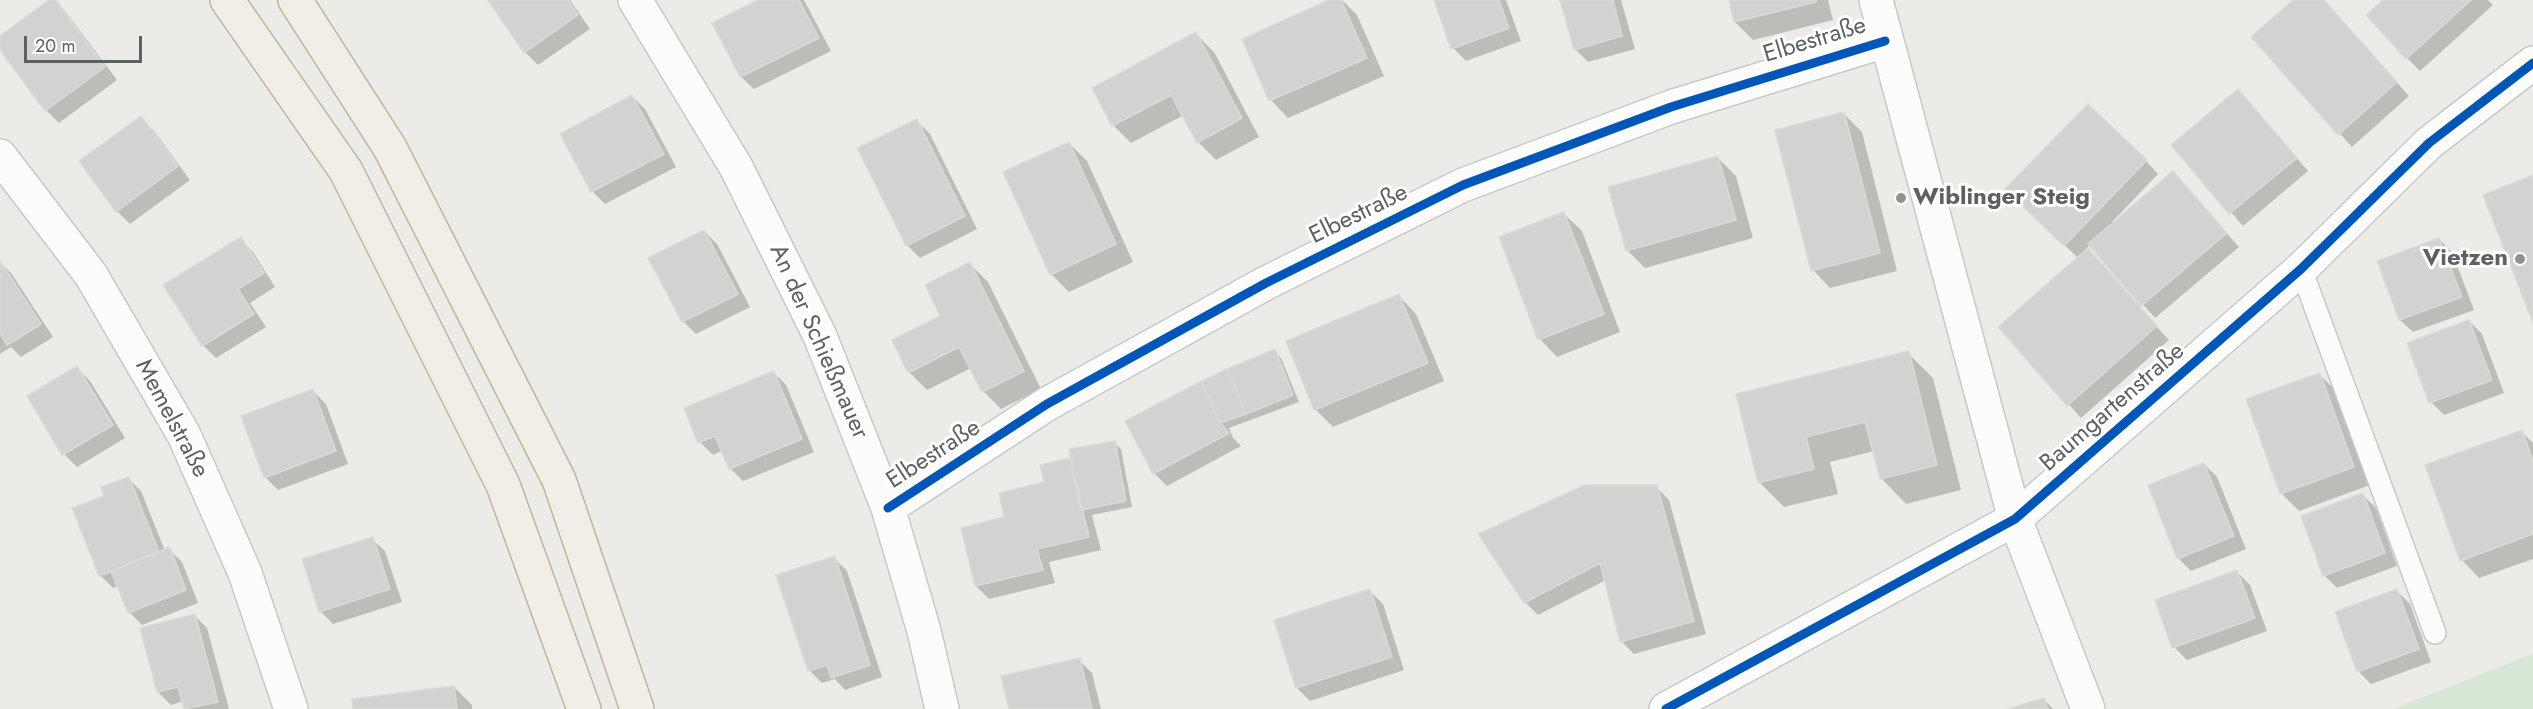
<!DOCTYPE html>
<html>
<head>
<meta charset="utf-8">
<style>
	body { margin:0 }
	#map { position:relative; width:2533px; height:709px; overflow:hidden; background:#ecebe7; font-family:Jost,sans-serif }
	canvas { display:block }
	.scale { position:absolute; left:24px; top:36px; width:118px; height:27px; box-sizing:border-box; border:3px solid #5d6064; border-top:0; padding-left:8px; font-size:18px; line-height:21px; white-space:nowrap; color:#5d6064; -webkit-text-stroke:4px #fff; paint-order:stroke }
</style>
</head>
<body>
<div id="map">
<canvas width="2533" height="709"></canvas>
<div class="scale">20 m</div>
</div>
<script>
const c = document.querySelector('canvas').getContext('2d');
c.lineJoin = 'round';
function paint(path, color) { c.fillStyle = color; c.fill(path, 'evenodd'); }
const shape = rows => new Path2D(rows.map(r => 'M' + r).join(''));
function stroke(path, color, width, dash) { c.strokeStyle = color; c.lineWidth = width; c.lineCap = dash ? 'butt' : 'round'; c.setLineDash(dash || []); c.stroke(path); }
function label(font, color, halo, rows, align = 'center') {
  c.font = font + ' Jost,sans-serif'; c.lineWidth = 6; c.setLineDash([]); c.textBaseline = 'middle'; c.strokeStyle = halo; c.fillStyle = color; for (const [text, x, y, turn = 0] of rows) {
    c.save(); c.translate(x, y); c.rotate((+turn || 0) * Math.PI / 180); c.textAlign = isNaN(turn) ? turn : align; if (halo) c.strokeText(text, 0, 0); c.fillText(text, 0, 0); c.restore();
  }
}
const green = shape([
	[2533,654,2533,709,2393,709]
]);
const shadow = shape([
	[52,0,55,0,66,12,117,80,59,123,46,110,0,48,0,38],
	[490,0,570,0,590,29,538,65,525,52],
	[761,0,804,0,831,51,754,89,741,77,714,24],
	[1333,0,1342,0,1357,15,1384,76,1288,118,1271,100],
	[1435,0,1506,0,1521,41,1466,61,1453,48],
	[1561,0,1621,0,1635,49,1588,62,1575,49],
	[1730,0,1828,0,1833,20,1753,40,1735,22],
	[2296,0,2324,0,2409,96,2352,147,2253,37],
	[2385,0,2488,0,2493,5,2420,71,2407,58],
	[1196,34,1214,52,1259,137,1216,160,1198,142,1184,115,1131,143,1113,125],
	[2238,91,2308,171,2243,226,2173,145],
	[632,96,645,109,676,167,605,204,592,191],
	[1844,114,1862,132,1897,271,1830,288,1813,270],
	[141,118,154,131,190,180,130,224,117,211,81,162],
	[917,121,930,134,977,229,920,258,907,245],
	[1069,143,1087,161,1133,262,1069,292,1051,274],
	[1718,158,1736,176,1753,238,1645,268,1627,250],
	[2146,161,2158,174,2112,222,2114,224,2173,173,2239,247,2155,318,2090,245,2086,249,2169,340,2081,418,2000,327,2078,258,2007,189],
	[1564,214,1582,231,1620,332,1557,357,1540,339],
	[704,231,717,244,750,307,696,334,683,321,651,259],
	[240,239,253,252,275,287,250,303,266,327,216,358,203,345,166,286],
	[2439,239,2452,252,2474,310,2413,332,2400,320],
	[0,262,11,273,53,337,21,357,11,347,0,354],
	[970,264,988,282,1041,389,1001,409,983,391,971,368,927,390,909,372,942,316],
	[1399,296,1416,314,1444,381,1333,427,1315,409],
	[2469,321,2482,334,2504,393,2444,415,2431,402],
	[1274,351,1281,358,1299,402,1229,428,1233,438,1241,446,1167,486,1154,473],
	[1908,353,1933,378,1961,490,1906,504,1881,478,1874,451,1830,462,1838,494,1784,507,1759,482,1738,395],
	[77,368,90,381,125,438,77,467,64,454,29,397],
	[773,372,786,385,814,452,743,481,730,468,723,450,713,455,700,442],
	[2319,374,2337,392,2370,485,2299,511,2281,493],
	[313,391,326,404,348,464,278,490,265,477],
	[2521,431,2533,443,2533,559,2479,578,2462,560,2427,466],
	[1114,442,1121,449,1132,507,1092,515,1101,550,1049,562,1055,583,989,599,976,586,1045,483,1069,460,1074,464],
	[2204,464,2217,477,2246,549,2191,571,2178,558],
	[128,478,141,491,165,551,169,549,182,562,198,603,142,625,129,612,119,586,113,588,100,575,106,497],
	[1656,487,1669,500,1706,634,1634,654,1621,641,1606,580,1538,615,1525,602],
	[2363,495,2376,508,2397,566,2337,588,2324,575],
	[372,539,385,551,402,602,333,624,320,611],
	[834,558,847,571,882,677,845,690,835,679,822,683,809,670],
	[2237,572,2250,585,2267,631,2187,660,2174,647],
	[1370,591,1383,604,1404,670,1310,701,1297,688],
	[2397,591,2410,604,2431,662,2371,684,2358,671],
	[194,615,207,628,229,709,186,709,184,701,171,705,158,692],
	[1079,660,1092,673,1101,709,1010,709],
	[454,687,472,705,472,709,354,709],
	[2044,699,2053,709,2013,709]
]);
const building = shape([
	[49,0,56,0,105,67,45,111,0,50,0,36,49,0],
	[488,0,568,0,578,15,524,53,488,0],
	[758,0,799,0,819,38,740,77,712,23,758,0],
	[1329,0,1341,0,1367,58,1269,101,1242,39,1329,0],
	[1434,0,1499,0,1509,28,1451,49,1434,0],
	[1560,0,1613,0,1622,36,1574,50,1560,0],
	[1729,0,1816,0,1816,2,1734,22,1729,0],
	[2293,0,2324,0,2397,82,2338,135,2251,37,2293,0],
	[2383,0,2471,0,2406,59,2366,15,2383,0],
	[1196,32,1242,118,1197,143,1171,95,1112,126,1092,88,1196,32],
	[2238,89,2297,158,2229,214,2171,145,2238,89],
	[632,95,664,154,591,192,560,134,632,95],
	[2088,104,2147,160,2064,246,2005,189,2088,104],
	[1844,112,1880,253,1811,271,1775,130,1844,112],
	[141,116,178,166,116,212,79,161,141,116],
	[917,119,965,216,906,246,857,148,917,119],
	[1069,142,1116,244,1050,275,1003,172,1069,142],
	[1718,156,1736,220,1626,251,1608,187,1718,156],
	[2173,171,2227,233,2141,306,2088,244,2173,171],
	[2533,175,2533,323,2483,195,2533,175],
	[1564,212,1604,314,1538,340,1499,237,1564,212],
	[704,230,738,294,682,322,648,258,704,230],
	[241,237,264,273,238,289,254,314,202,346,163,285,241,237],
	[2439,238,2462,297,2399,320,2377,261,2439,238],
	[2088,248,2157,326,2067,406,1998,327,2088,248],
	[0,261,41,324,7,345,0,333,0,261],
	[970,262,1024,371,982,392,959,347,908,373,892,340,940,316,925,285,970,262],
	[1399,294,1428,363,1314,410,1286,341,1399,294],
	[2469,320,2492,380,2429,403,2407,343,2469,320],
	[1275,349,1293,395,1246,414,1227,369,1275,349],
	[1909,351,1937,465,1880,479,1865,422,1806,437,1814,469,1758,483,1736,394,1909,351],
	[77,366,113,425,62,455,27,396,77,366],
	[1227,369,1246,414,1220,423,1202,381,1227,369],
	[774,371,802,439,729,469,715,436,698,443,684,408,774,371],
	[2320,373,2354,467,2280,494,2246,399,2320,373],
	[1202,381,1220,423,1229,433,1153,474,1125,421,1202,381],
	[313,389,336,451,264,478,241,416,313,389],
	[2522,430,2533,461,2533,534,2460,561,2425,465,2522,430],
	[1115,441,1126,501,1081,510,1069,449,1115,441],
	[1070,458,1089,537,1037,549,1043,570,975,586,961,528,1004,517,999,493,1044,482,1040,465,1070,458],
	[2204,463,2234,536,2177,559,2148,485,2204,463],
	[129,477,159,552,99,576,72,508,104,496,101,487,129,477],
	[1585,485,1657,485,1694,621,1620,642,1600,563,1524,603,1478,534,1585,485],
	[2363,493,2385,553,2323,576,2301,516,2363,493],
	[373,537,390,589,319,612,302,559,373,537],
	[170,547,186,590,128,613,111,571,170,547],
	[835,556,870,665,831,678,827,665,808,671,776,575,835,556],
	[2237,570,2255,618,2172,648,2155,600,2237,570],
	[1370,589,1392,657,1296,688,1274,620,1370,589],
	[2397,589,2419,649,2357,672,2335,612,2397,589],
	[195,614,218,702,184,709,178,687,157,692,140,628,195,614],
	[1080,658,1092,709,1009,709,1001,676,1080,658],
	[454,686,457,709,353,709,352,699,454,686],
	[2044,698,2048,709,2008,709,2044,698]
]);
const service = shape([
	[2301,269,2435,633]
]);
const minor = shape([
	[635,0,736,167,820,336,888,508,924,631,942,709],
	[1876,0,2015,519,2088,709],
	[0,156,91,275,184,435,245,573,291,709],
	[888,508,1047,404,1266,283,1463,185,1671,107,1885,41],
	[1666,709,2015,519,2301,269,2429,143,2533,63]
]);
const trunk = shape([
	[227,0,346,171,503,485,584,709],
	[295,0,390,148,559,480,637,709]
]);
const cycleway = shape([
	[888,508,1047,404,1266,283,1463,185,1671,107,1885,41],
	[1666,709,2015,519,2301,269,2429,143,2533,63]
]);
const markers = [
	[1901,198,6,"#8f9192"],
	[2520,259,6,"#8f9192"]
];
const streetNames = [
	["Elbestraße",1815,41,-17],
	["Elbestraße",1359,215,-26],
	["An der Schießmauer",818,342,66],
	["Baumgartenstraße",2113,408,-41],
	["Memelstraße",171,419,62],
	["Elbestraße",934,455,-33]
];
const poiNames = [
	["Wiblinger Steig",1913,198],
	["Vietzen",2508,259,"right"]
];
paint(green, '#d7e6d5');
paint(shadow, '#0003');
paint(building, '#d3d2d0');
stroke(building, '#dbdad6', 1.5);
stroke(service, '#c8c8c8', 24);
stroke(minor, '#c8c8c8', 36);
stroke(trunk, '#bfb598', 36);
stroke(service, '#fcfcfb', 21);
stroke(minor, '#fcfcfb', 33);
stroke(trunk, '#f0eee6', 33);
stroke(cycleway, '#0057b8', 9);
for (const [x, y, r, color] of markers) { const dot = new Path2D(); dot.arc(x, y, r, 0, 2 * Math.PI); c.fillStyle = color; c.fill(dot); stroke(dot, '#fff', 2); }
label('24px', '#5d6064', '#fff', streetNames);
label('bold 24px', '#5d6064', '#fff', poiNames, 'left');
</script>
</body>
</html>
